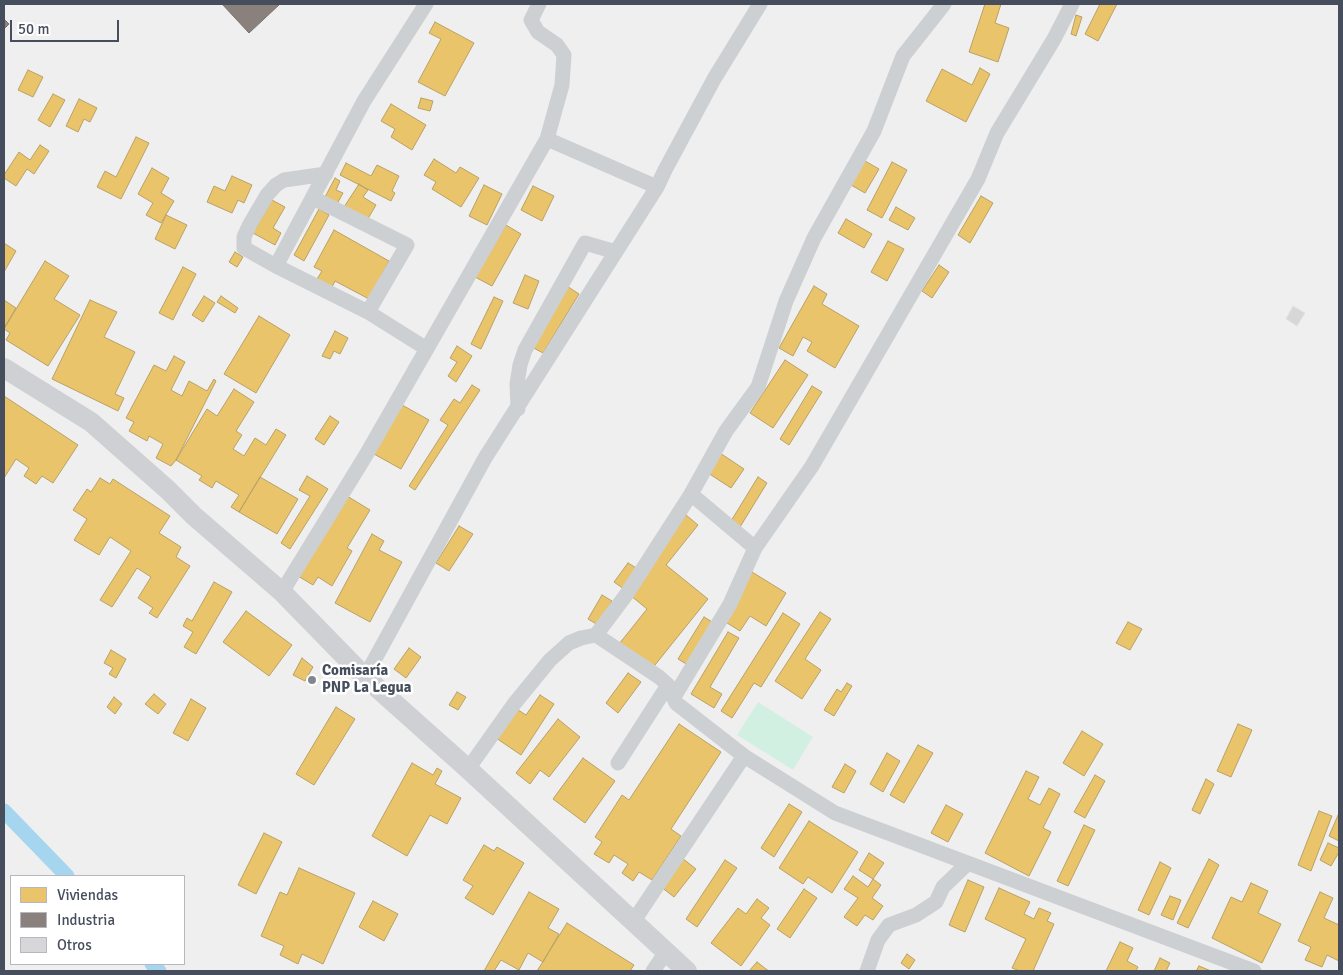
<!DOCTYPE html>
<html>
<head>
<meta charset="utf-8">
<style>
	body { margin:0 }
	#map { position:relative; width:1343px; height:975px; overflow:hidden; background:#f0efef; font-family:Signika,sans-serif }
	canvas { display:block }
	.frame { position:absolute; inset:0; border:5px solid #464e5d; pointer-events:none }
	.legend { position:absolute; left:10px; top:875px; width:175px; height:90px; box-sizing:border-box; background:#fff; border:1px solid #b5b8be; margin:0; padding:6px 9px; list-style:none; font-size:15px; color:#464e5d }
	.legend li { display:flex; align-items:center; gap:10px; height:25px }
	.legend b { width:25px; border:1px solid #b5b8be }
	.scale { position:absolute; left:10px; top:20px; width:109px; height:22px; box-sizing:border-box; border:2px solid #464e5d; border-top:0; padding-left:6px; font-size:15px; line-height:18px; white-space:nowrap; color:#464e5d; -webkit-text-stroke:4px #fff; paint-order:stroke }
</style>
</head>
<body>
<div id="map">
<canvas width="1343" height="975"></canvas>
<div class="frame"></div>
<ul class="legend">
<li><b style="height:14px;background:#e9c46a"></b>Viviendas</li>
<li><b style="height:14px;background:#8a817c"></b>Industria</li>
<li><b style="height:14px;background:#d7d7d9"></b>Otros</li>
</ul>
<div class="scale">50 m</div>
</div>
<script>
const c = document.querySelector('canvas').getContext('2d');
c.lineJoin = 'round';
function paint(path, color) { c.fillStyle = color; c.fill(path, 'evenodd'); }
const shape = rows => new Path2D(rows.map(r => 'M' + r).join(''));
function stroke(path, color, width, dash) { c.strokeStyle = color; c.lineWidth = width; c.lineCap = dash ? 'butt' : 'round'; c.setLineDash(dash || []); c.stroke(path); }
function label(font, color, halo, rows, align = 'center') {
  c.font = font + ' Signika,sans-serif'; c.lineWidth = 5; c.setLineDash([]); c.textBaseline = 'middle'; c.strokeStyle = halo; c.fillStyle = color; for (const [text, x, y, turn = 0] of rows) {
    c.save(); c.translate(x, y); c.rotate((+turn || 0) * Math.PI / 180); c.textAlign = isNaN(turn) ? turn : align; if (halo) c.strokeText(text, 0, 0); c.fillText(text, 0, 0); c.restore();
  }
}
const green = shape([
	[758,702,813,737,793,770,737,735]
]);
const homes = shape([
	[985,4,1001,4,995,23,1009,28,998,62,969,52,985,4],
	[1100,4,1117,4,1098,41,1085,34,1100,4],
	[1076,15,1082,17,1076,36,1071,34,1076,15],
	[435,22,474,43,445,96,418,82,441,39,429,33,435,22],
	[980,68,990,74,966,122,926,101,942,69,972,85,980,68],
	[28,70,43,77,33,97,18,90,28,70],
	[53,94,65,100,50,127,38,120,53,94],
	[421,98,433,101,430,111,418,108,421,98],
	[79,99,97,108,90,122,84,119,78,132,66,126,79,99],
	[391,104,426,125,412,150,391,137,395,129,381,121,391,104],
	[136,137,149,143,121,199,97,187,105,171,116,177,136,137],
	[40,145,49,151,34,174,27,169,16,186,4,178,4,175,19,152,30,160,40,145],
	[434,159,456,173,460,167,479,178,461,207,432,189,436,182,424,175,434,159],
	[865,161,879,169,865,193,851,185,865,161],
	[892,162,907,170,882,218,867,210,892,162],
	[346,163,371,176,377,165,399,176,392,191,395,193,391,201,340,175,346,163],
	[152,168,169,178,161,193,174,201,161,223,146,215,153,203,138,194,152,168],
	[232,176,252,185,244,203,238,200,232,213,207,202,214,186,225,191,232,176],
	[335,178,340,181,336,190,343,193,336,206,324,199,335,178],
	[359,184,368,190,363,197,376,205,366,222,344,207,359,184],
	[484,185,502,194,487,225,469,216,484,185],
	[533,186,554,196,542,221,521,210,533,186],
	[981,196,993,203,970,243,958,235,981,196],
	[272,200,285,207,273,228,281,233,275,245,253,233,272,200],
	[896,207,915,218,908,230,889,220,896,207],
	[319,209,329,215,304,261,294,255,319,209],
	[166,215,187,225,175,249,155,239,166,215],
	[846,219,872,234,864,248,838,233,846,219],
	[506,225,521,234,492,286,475,277,506,225],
	[334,230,389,261,369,299,335,281,332,287,317,279,322,271,314,267,334,230],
	[888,241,904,249,887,281,871,272,888,241],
	[4,243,16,251,4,272,4,243],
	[235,252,243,257,237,267,229,262,235,252],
	[45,261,69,276,54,299,80,315,48,366,6,340,10,333,4,329,45,261],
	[939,265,949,272,932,298,922,291,939,265],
	[183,267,196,274,173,320,159,313,183,267],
	[525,275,539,281,528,309,513,303,525,275],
	[567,286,579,294,543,353,530,346,567,286],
	[814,286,827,294,822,304,859,326,835,368,807,351,812,342,803,337,793,356,779,348,814,286],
	[204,296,215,303,203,322,192,315,204,296],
	[221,296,238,308,235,313,217,302,221,296],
	[494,297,503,301,481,349,471,344,494,297],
	[4,300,16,308,4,328,4,300],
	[90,300,117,312,104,337,135,352,115,394,124,398,118,411,52,379,90,300],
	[259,316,290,335,256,393,224,374,259,316],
	[335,331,348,338,340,354,334,351,330,359,322,356,335,331],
	[457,346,472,356,456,382,448,376,457,362,450,358,457,346],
	[174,356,185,362,171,390,182,396,189,381,207,391,214,379,216,381,176,460,171,466,156,458,163,444,149,436,147,441,129,431,134,422,126,418,154,365,166,371,174,356],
	[785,360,808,375,773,428,750,413,785,360],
	[472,385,480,390,415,490,409,486,448,425,440,420,454,399,460,403,472,385],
	[812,386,822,392,789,445,780,439,812,386],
	[234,389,254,402,236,431,242,435,233,449,244,456,255,438,266,445,276,429,286,435,239,512,231,507,239,495,216,481,212,488,199,480,202,476,176,460,207,409,217,416,234,389],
	[4,396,78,445,53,483,42,476,36,484,24,476,29,468,16,459,4,478,4,396],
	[402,405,429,420,401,469,374,454,402,405],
	[330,416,339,422,324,445,315,439,330,416],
	[720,453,744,469,731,488,708,473,720,453],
	[307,476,328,489,290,549,281,543,310,496,299,490,307,476],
	[260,477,298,499,277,534,239,512,260,477],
	[758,477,767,483,740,527,731,521,758,477],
	[100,478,110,484,113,479,170,516,159,533,181,547,176,557,190,566,157,618,149,613,153,608,138,598,151,577,137,568,112,607,100,600,131,551,110,537,99,555,74,540,87,519,73,510,87,489,91,492,100,478],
	[347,496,370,510,347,548,352,551,332,586,318,577,313,585,298,576,347,496],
	[686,515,698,525,666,565,708,599,651,670,619,644,647,609,630,595,686,515],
	[459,526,473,534,449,571,436,563,459,526],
	[372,534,384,541,379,550,402,562,370,622,335,603,372,534],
	[628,563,638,569,624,589,614,582,628,563],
	[752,572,786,593,766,626,750,616,740,631,724,621,752,572],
	[214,582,232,592,196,654,184,647,193,632,183,626,187,618,192,621,214,582],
	[602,595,612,601,598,625,588,619,602,595],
	[246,611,292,645,269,676,223,642,246,611],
	[820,612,831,619,805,659,821,670,802,699,775,681,820,612],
	[783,613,800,624,761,687,754,683,732,718,721,711,783,613],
	[704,617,714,623,688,665,678,659,704,617],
	[1128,622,1142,629,1130,650,1116,643,1128,622],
	[728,632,739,638,710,687,722,694,714,708,691,694,728,632],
	[409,648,421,657,406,678,394,669,409,648],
	[111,650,126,659,116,678,109,674,113,668,104,663,111,650],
	[302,658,313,667,305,681,293,675,302,658],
	[628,673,641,682,618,713,606,703,628,673],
	[847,683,852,686,834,716,824,710,837,689,841,692,847,683],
	[457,692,466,697,458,710,449,705,457,692],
	[154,694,166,704,158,714,145,704,154,694],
	[540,695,554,704,521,755,496,738,515,708,526,715,540,695],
	[114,697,122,704,115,714,107,707,114,697],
	[191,699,206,708,188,741,173,733,191,699],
	[336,707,355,719,314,785,296,774,336,707],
	[558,719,580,737,549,777,540,770,530,784,516,773,558,719],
	[679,724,721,752,671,829,681,836,652,880,639,872,633,881,622,873,628,864,614,855,609,863,594,854,602,842,595,837,622,795,629,800,679,724],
	[1238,724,1252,730,1231,777,1217,771,1238,724],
	[1082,731,1103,744,1084,776,1063,763,1082,731],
	[918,745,933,753,904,803,890,795,918,745],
	[887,753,900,761,883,792,870,784,887,753],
	[583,758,615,781,585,823,553,799,583,758],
	[412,763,433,775,437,768,442,771,435,784,461,798,447,824,430,815,407,856,372,836,412,763],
	[845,764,856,771,844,793,832,787,845,764],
	[1026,771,1039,777,1028,799,1040,805,1049,788,1060,794,1043,828,1051,832,1029,876,985,853,1026,771],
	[1095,775,1105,781,1085,818,1074,812,1095,775],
	[1206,779,1214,784,1200,814,1192,810,1206,779],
	[789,804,802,812,774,857,761,848,789,804],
	[946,805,963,814,948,842,931,833,946,805],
	[1319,811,1332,816,1311,871,1298,865,1319,811],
	[1339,813,1339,841,1329,836,1339,813],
	[809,821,858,852,832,893,808,877,803,884,779,868,809,821],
	[1084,825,1095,830,1068,886,1057,881,1084,825],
	[264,833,282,842,256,894,238,885,264,833],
	[1328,843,1339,848,1339,852,1331,866,1320,860,1328,843],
	[484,845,494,851,497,847,524,863,493,915,465,898,473,886,463,880,484,845],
	[869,853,884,863,873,879,859,870,869,853],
	[682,858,696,869,674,897,660,886,682,858],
	[1209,859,1219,865,1188,928,1177,923,1209,859],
	[725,860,737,868,697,927,686,919,725,860],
	[1160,862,1171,868,1149,915,1138,910,1160,862],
	[299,868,355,893,323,964,302,954,298,964,280,955,284,946,261,936,280,892,287,895,299,868],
	[853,876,868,887,873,879,881,885,872,898,883,906,873,920,865,915,857,926,844,917,858,898,844,889,853,876],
	[968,880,984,887,965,932,949,925,968,880],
	[1251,883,1268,891,1258,913,1281,924,1262,963,1212,938,1231,897,1242,902,1251,883],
	[999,888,1030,902,1024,914,1034,919,1039,908,1051,913,1047,921,1054,924,1033,971,1020,971,1012,968,1026,939,985,919,999,888],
	[804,889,817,898,790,938,777,929,804,889],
	[529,892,559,909,548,928,559,934,543,962,528,953,519,970,501,960,494,971,484,971,529,892],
	[1320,892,1333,898,1324,918,1339,925,1339,961,1327,955,1322,967,1305,960,1311,947,1298,941,1320,892],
	[1170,896,1181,900,1173,920,1161,915,1170,896],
	[757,899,769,908,761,918,770,925,741,966,711,943,738,908,746,914,757,899],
	[373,901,398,914,384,941,359,927,373,901],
	[567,923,634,965,630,971,537,971,567,923],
	[1120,942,1133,948,1127,961,1138,967,1136,971,1106,971,1120,942],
	[907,954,915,960,909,969,901,963,907,954],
	[1160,958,1170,963,1166,971,1154,971,1160,958],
	[757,962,766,969,769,971,749,971,757,962],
	[1199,966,1211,971,1196,971,1199,966]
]);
const industry = shape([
	[222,4,280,4,249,33,222,4],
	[4,19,9,24,4,29,4,19]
]);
const canal = shape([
	[4,811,67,876],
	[152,964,159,971]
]);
const building = shape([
	[1293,306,1305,313,1297,326,1286,319,1293,306]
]);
const street = shape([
	[547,139,657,187],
	[326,174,284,180,276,185,267,195,250,224,244,237,244,248,276,266,368,312,427,349],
	[313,198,407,245,368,312],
	[276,266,364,101,426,4],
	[518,409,517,384,520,365,525,350,585,243,616,252],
	[691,494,755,548],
	[282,592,366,455,547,139,562,85,564,55,557,45,538,32,531,20,539,4],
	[596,635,659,677,668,685,676,703,744,756,835,813,1254,971],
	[365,677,485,458,657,187,665,170,714,79,760,4],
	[674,697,730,604,755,548,812,466,978,179,997,133,1054,39,1072,4],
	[618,763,668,685],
	[468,769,514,704,550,660,569,643,581,638,596,635,626,595,691,494,726,431,758,387,786,301,814,238,874,131,903,56,944,4],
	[633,922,744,756],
	[653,971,666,952],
	[867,971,878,940,889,925,916,915,936,902,943,887,967,864]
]);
const secondary = shape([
	[4,368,91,422,168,490,194,516,282,592,365,677,468,769,687,971]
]);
const markers = [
	[312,680,5,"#828690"]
];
const poiNames = [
	["Comisaría",322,671],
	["PNP La Legua",322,688]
];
paint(green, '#d2f0e2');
paint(homes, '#e9c46a');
stroke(homes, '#b8a166', 1);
paint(industry, '#8a817c');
stroke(industry, '#767273', 1);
stroke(canal, '#a6d5f0', 15);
paint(building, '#d7d7d9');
stroke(building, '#e1e1e2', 1);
stroke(street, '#cdd0d3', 15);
stroke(secondary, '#ced0d4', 20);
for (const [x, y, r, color] of markers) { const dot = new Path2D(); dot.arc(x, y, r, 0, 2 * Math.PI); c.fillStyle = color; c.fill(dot); stroke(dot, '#fff', 2); }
label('bold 15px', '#464e5d', '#fff', poiNames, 'left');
</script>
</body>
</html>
